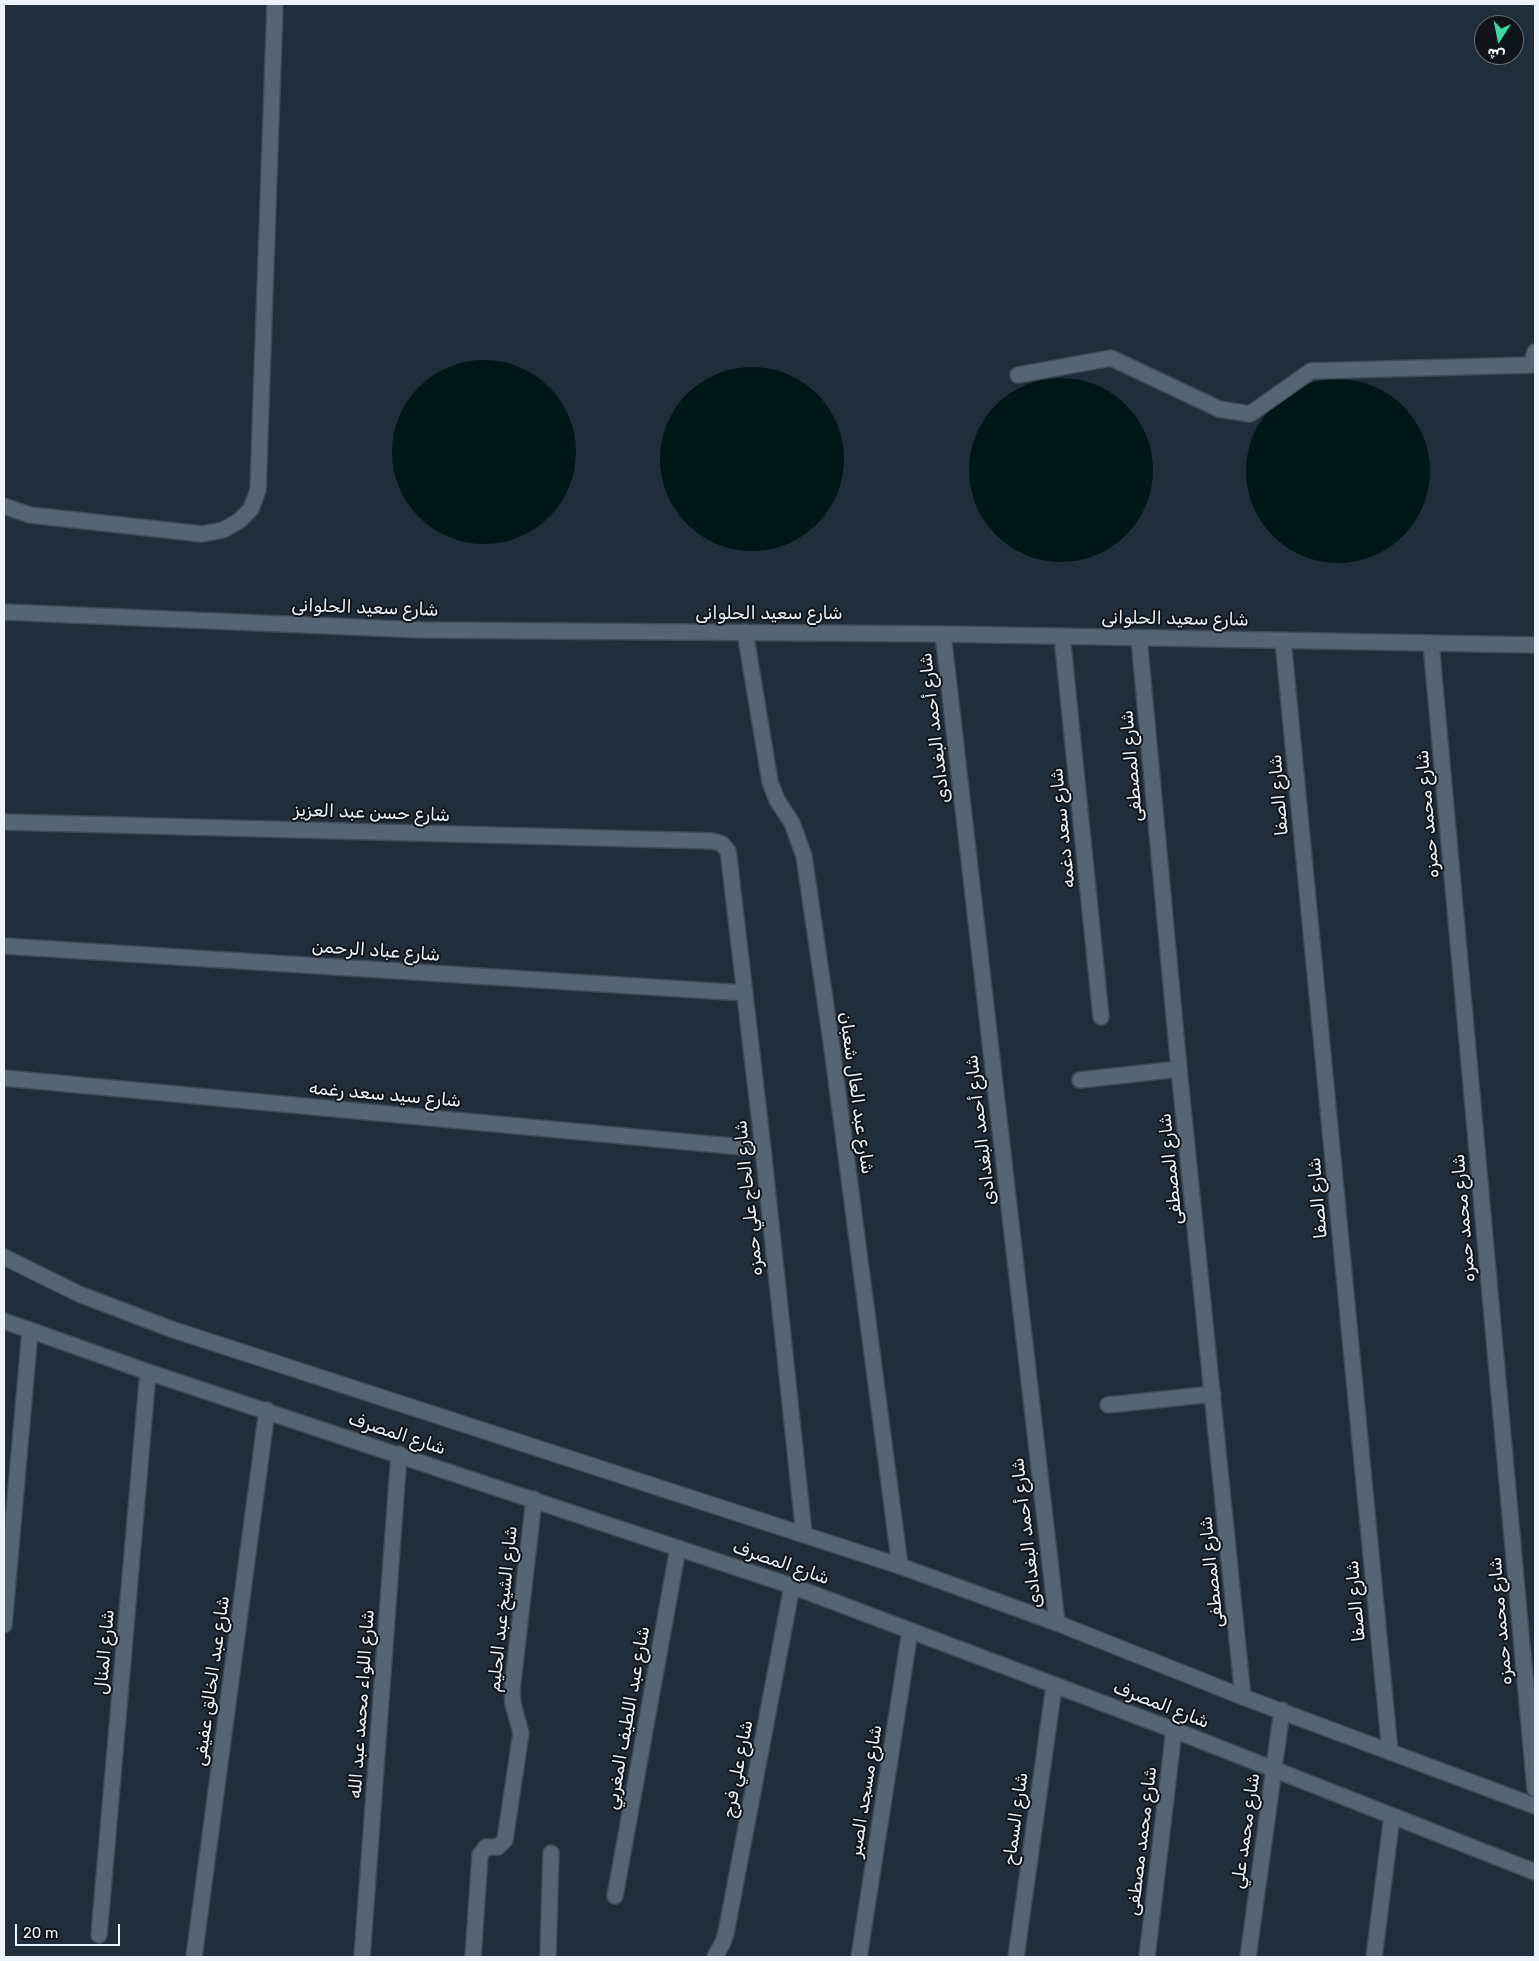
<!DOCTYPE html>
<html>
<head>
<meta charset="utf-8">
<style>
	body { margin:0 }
	#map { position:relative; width:1539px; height:1961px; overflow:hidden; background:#202e3b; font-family:Rubik,"Noto Naskh Arabic",sans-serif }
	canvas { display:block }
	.frame { position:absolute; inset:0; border:5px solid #eaf3fc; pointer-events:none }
	.north { position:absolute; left:1474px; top:15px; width:50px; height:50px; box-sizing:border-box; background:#0f151b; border:1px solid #676e75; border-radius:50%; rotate:191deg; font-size:14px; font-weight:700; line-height:20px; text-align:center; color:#eaf3fc }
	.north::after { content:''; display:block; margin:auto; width:18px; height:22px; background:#40d4a2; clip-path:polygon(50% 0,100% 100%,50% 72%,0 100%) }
	.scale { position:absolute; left:15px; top:1924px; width:105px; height:22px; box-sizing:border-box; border:2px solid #eaf3fc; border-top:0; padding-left:6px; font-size:15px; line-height:18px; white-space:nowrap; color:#eaf3fc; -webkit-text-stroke:4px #0f151b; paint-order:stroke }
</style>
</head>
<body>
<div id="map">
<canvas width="1539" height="1961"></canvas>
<div class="frame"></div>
<div class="north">ش</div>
<div class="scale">20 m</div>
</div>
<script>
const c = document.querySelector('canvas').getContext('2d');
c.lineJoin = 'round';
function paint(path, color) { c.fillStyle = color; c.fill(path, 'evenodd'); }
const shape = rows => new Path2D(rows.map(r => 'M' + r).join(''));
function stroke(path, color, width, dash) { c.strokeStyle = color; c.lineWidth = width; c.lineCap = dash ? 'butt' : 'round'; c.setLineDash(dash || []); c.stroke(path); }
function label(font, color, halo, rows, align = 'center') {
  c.font = font + ' Rubik,"Noto Naskh Arabic",sans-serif'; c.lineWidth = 4; c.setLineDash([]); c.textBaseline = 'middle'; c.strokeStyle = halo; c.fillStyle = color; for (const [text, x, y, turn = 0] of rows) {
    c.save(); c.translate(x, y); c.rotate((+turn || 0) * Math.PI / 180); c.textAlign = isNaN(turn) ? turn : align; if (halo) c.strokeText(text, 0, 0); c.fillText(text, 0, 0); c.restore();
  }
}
const water = shape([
	'392 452a92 92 0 1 1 184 0a92 92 0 1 1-184 0Z',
	'660 459a92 92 0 1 1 184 0a92 92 0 1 1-184 0Z',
	'969 470a92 92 0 1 1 184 0a92 92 0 1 1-184 0Z',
	'1246 471a92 92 0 1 1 184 0a92 92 0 1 1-184 0Z'
]);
const service = shape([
	[1018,375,1111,358,1219,409,1250,414,1311,371,1531,365,1535,352],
	[4,506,30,515,202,534,223,530,239,521,251,509,258,490,275,4]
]);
const minor = shape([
	[4,612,422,630,943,634,1535,645],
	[745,632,770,782,777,800,792,823,804,856,832,1048,900,1566],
	[943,634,1057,1623],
	[1062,636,1101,1017],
	[1139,638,1179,1069,1243,1697],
	[1283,640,1390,1752],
	[1431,643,1535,1789],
	[4,822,713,841,722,844,728,851,729,858,763,1149,804,1534],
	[4,946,745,993],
	[4,1078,763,1149],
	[1080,1080,1179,1069],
	[1108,1405,1213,1394],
	[4,1625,30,1331],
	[615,1896,678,1548],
	[99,1935,148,1372],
	[194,1957,267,1410],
	[362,1957,399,1454],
	[473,1957,480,1855,486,1847,498,1847,505,1840,521,1733,513,1704,512,1690,534,1499],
	[548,1957,551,1853],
	[715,1957,723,1942,726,1933,792,1586],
	[859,1957,910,1631],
	[1016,1957,1054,1686],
	[1147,1957,1174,1730],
	[1248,1957,1282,1710],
	[1374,1957,1392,1816]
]);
const tertiary = shape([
	[4,1257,79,1294,171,1329,900,1566,1057,1623,1243,1697,1535,1806],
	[4,1321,148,1372,792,1586,1174,1730,1535,1872]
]);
const streetNames = [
	["شارع سعيد الحلوانى",365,608,2],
	["شارع سعيد الحلوانى",769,614],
	["شارع سعيد الحلوانى",1175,619,1],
	["شارع أحمد البغدادى",935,728,-97],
	["شارع المصطفى",1132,766,-95],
	["شارع الصفا",1279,795,-95],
	["شارع حسن عبد العزيز",372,813,2],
	["شارع محمد حمزه",1428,814,-95],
	["شارع سعد دغمه",1063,828,-96],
	["شارع عباد الرحمن",376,951,4],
	["شارع عبد العال شعبان",856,1093,82],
	["شارع سيد سعد رغمه",385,1095,5],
	["شارع أحمد البغدادى",981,1130,-97],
	["شارع المصطفى",1171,1169,-96],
	["شارع الحاج علي حمزه",749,1198,-96],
	["شارع الصفا",1318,1198,-95],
	["شارع محمد حمزه",1464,1218,-95],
	["شارع المصرف",397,1434,18],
	["شارع أحمد البغدادى",1027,1533,-97],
	["شارع المصرف",781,1563,19],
	["شارع المصطفى",1212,1572,-96],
	["شارع الصفا",1356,1601,-95],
	["شارع الشيخ عبد الحليم",503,1609,-84],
	["شارع محمد حمزه",1501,1621,-95],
	["شارع المنال",105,1652,-85],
	["شارع عبد الخالق عفيفى",212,1681,-82],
	["شارع اللواء محمد عبد الله",362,1704,-86],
	["شارع المصرف",1161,1705,21],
	["شارع عبد اللطيف المغربي",628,1718,-80],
	["شارع علي فرج",738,1769,-79],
	["شارع مسجد الصبر",866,1791,-81],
	["شارع السماح",1016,1819,-82],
	["شارع محمد علي",1246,1831,-82],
	["شارع محمد مصطفى",1142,1841,-83]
];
paint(water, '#001619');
stroke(service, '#3f4b56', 18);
stroke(minor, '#3f4b56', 18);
stroke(tertiary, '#3f4b56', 18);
stroke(service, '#566574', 15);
stroke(minor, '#566574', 15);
stroke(tertiary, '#566574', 15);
label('18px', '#eaf3fc', '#0f151b', streetNames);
</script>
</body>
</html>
